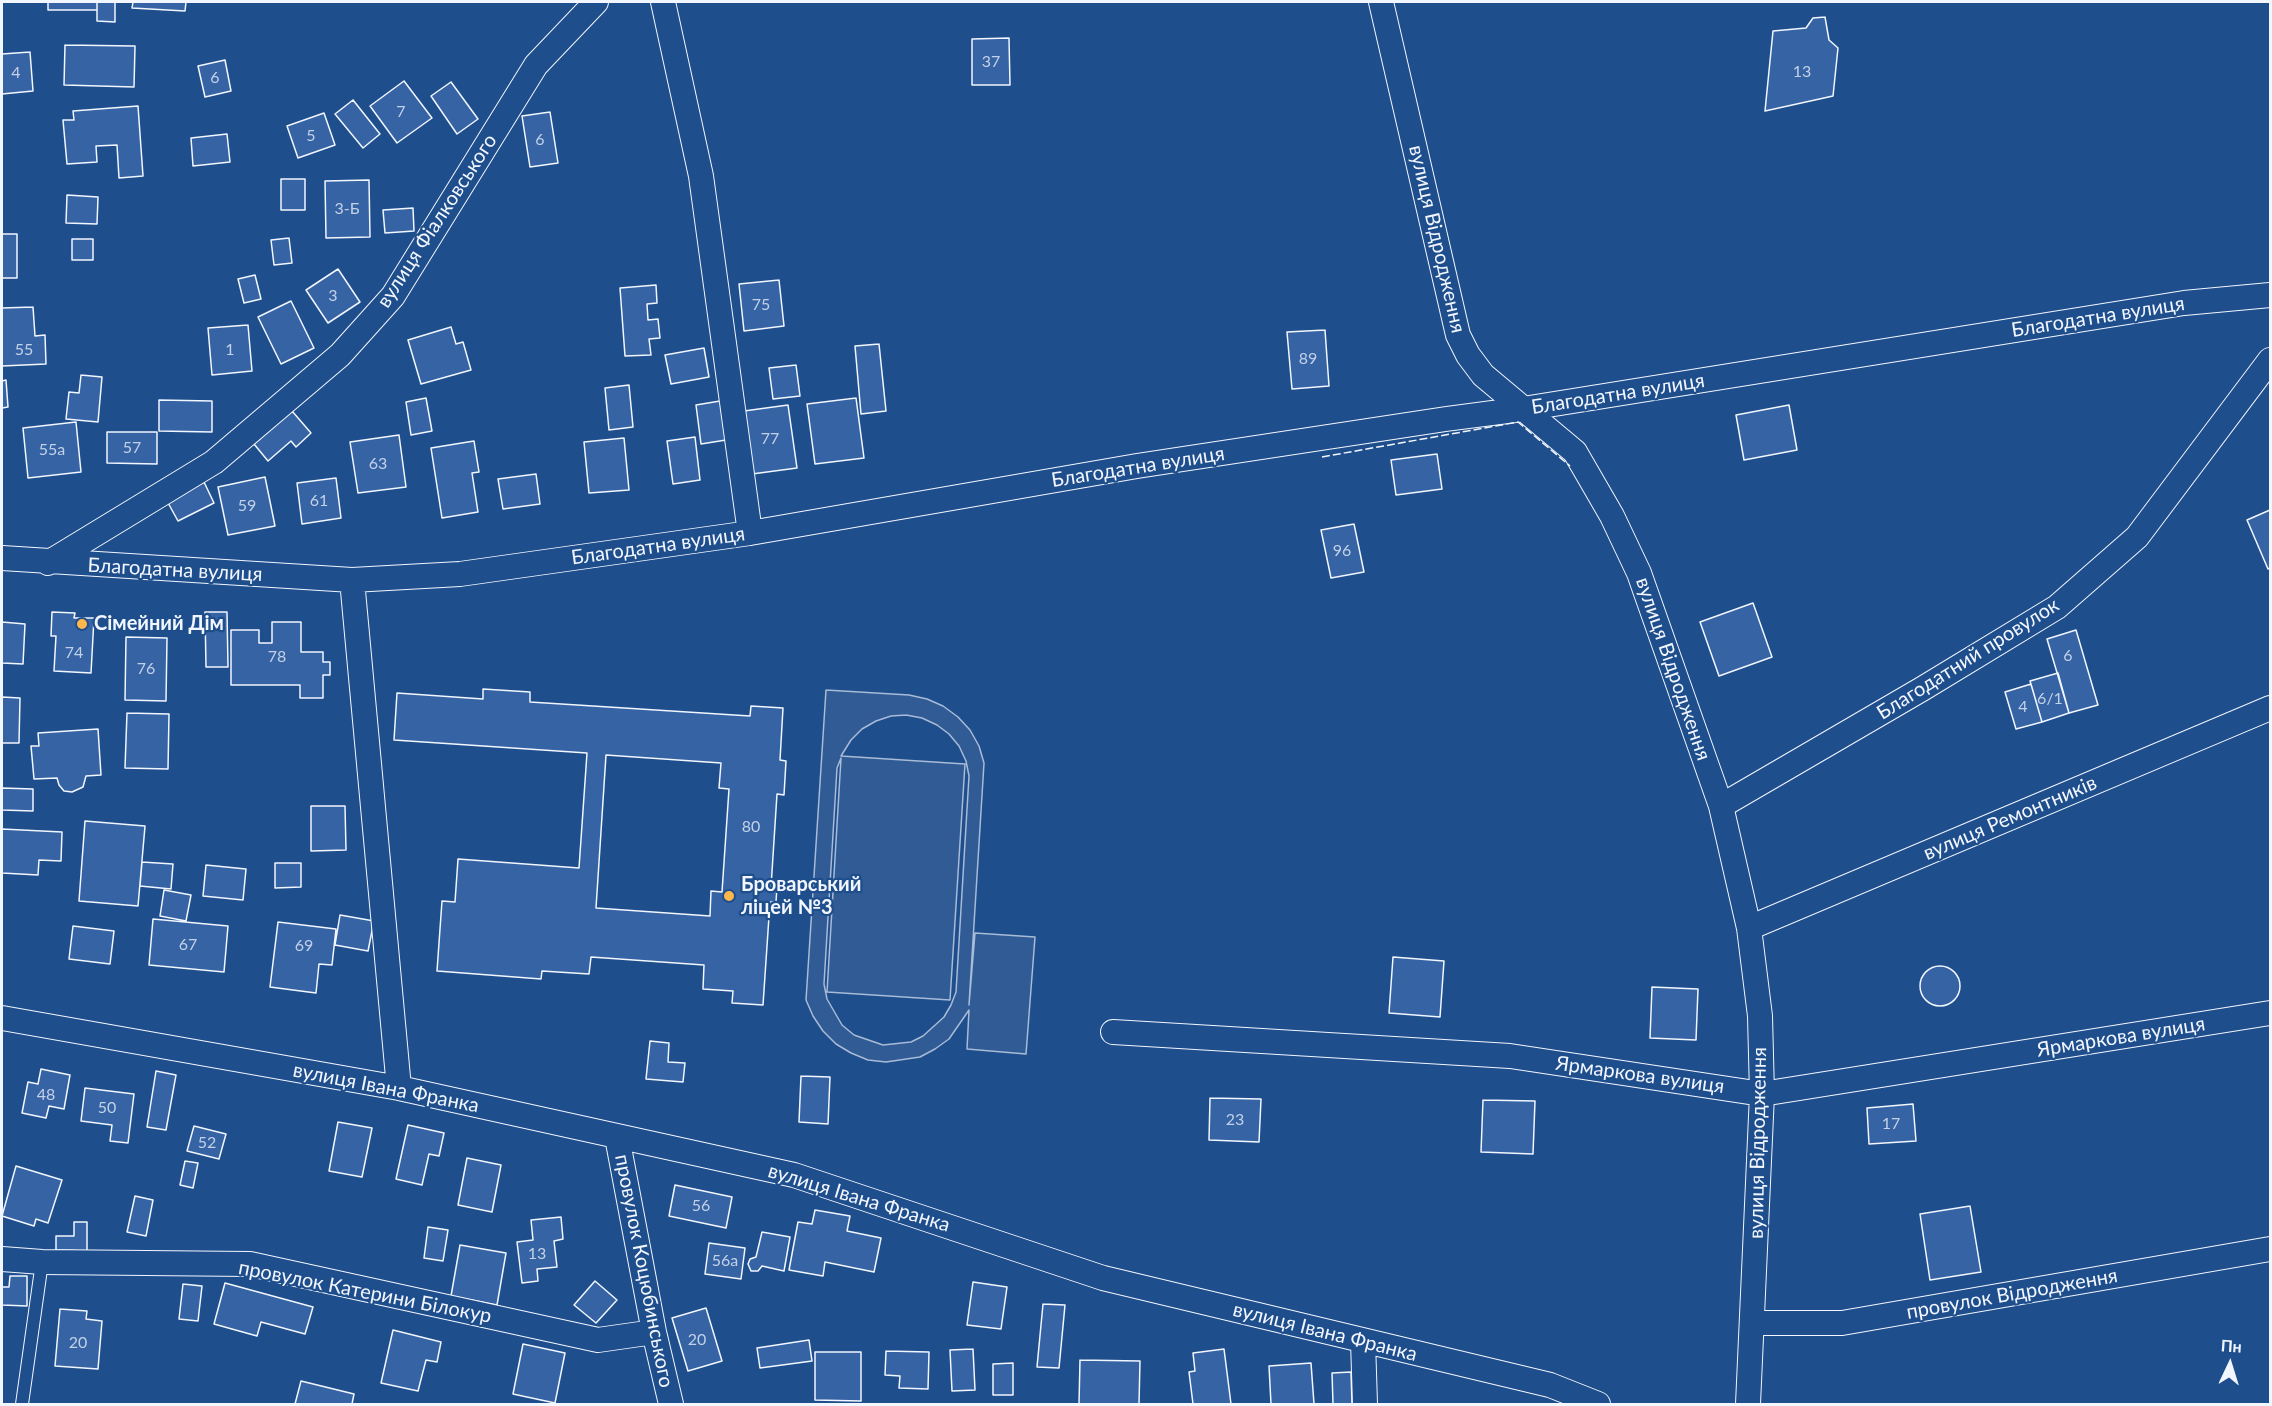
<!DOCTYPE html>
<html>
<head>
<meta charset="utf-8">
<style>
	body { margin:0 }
	#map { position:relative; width:2272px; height:1406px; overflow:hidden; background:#1f4e8c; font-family:Lato,sans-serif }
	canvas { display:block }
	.frame { position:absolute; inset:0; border:3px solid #f2f6ff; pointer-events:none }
	.north { position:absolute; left:2200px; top:1334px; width:60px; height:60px; -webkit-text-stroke:4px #1f4e8c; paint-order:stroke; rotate:4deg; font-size:16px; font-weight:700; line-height:24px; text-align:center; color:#f2f6ff }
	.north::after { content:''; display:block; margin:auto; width:21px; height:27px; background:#f2f6ff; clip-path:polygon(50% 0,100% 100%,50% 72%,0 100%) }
</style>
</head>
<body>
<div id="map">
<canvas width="2272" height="1406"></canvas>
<div class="frame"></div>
<div class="north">Пн</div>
</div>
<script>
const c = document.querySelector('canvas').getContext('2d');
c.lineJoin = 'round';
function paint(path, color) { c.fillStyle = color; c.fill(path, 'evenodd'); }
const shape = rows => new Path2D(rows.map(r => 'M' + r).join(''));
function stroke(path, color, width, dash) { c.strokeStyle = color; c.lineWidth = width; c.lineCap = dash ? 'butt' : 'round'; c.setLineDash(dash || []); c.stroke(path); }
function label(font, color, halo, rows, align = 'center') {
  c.font = font + ' Lato,sans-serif'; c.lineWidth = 4.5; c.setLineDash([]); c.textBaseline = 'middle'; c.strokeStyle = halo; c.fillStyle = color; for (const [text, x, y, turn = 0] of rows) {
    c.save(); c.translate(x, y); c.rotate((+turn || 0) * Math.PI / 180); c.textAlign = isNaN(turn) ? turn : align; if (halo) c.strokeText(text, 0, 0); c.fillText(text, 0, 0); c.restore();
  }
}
const built = shape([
	[826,690,909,695,927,699,943,706,958,717,970,730,979,746,984,763,969,1005,975,933,1035,937,1026,1054,967,1049,969,1010,949,1039,935,1049,920,1057,886,1062,868,1060,851,1053,836,1044,823,1031,813,1016,806,1000,826,690],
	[906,715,922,718,937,725,949,734,959,746,966,761,969,776,956,992,951,1005,944,1017,923,1036,911,1042,883,1045,854,1035,842,1025,827,999,824,984,837,768,841,758,827,992,950,1000,965,764,841,756,851,740,862,729,876,721,891,716,906,715]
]);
const building = shape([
	[48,2,97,2,97,10,48,10,48,2],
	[97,2,115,2,115,22,97,21,97,2],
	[133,2,186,2,185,11,132,8,133,2],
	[1825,17,1829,40,1838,48,1833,96,1765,111,1773,31,1806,28,1813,18,1825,17],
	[1009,38,1010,85,972,85,972,39,1009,38],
	[65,45,135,46,134,87,64,85,65,45],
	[30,52,33,91,2,94,2,54,30,52],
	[225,60,231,91,205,97,198,66,225,60],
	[404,81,432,118,397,143,370,106,404,81],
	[451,82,478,119,457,134,431,96,451,82],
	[353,100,380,134,363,148,335,114,353,100],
	[138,106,143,176,119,178,117,145,96,146,97,162,67,164,63,120,74,120,73,111,138,106],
	[550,112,558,163,530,167,522,116,550,112],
	[324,113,335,145,298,158,287,126,324,113],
	[227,134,230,162,193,166,191,138,227,134],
	[281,179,305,179,305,210,281,210,281,179],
	[369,180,370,237,326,238,325,181,369,180],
	[67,195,98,197,97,224,66,223,67,195],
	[413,208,414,231,385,233,383,210,413,208],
	[2,234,17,234,17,278,2,278,2,234],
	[289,238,292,263,274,265,271,240,289,238],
	[72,239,93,239,93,260,72,260,72,239],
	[338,269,360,302,328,323,306,290,338,269],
	[255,275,261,299,244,303,238,279,255,275],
	[779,280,784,326,744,331,739,284,779,280],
	[656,285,657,303,647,304,648,320,658,319,660,338,649,339,651,355,625,356,620,288,656,285],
	[291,301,314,348,281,364,258,317,291,301],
	[33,307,35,336,45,335,46,364,2,366,2,308,33,307],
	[248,325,252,371,212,375,208,328,248,325],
	[451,327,456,344,463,342,471,370,421,384,408,340,451,327],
	[1325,330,1329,386,1292,389,1287,332,1325,330],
	[879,344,886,411,861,414,855,346,879,344],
	[704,348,709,377,671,384,665,355,704,348],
	[796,365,800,396,773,399,769,368,796,365],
	[81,375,102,377,98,422,66,419,69,392,79,393,81,375],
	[6,380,8,407,2,408,2,381,6,380],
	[629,385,633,427,609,430,605,388,629,385],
	[426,398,432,431,411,435,406,402,426,398],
	[856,398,864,458,815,464,807,404,856,398],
	[159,400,212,401,212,432,159,431,159,400],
	[720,401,726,440,701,444,696,405,720,401],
	[788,405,797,468,752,474,744,411,788,405],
	[1789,405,1797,450,1744,460,1736,415,1789,405],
	[292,411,311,433,296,447,291,441,268,461,254,444,292,411],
	[76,422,81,472,28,478,23,428,76,422],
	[107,432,157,432,157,464,107,463,107,432],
	[399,435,406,487,358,493,350,442,399,435],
	[695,437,700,480,673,484,667,441,695,437],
	[624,438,629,490,589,493,584,442,624,438],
	[474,441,479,472,472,473,478,512,442,518,431,448,474,441],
	[1437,454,1442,489,1396,495,1391,460,1437,454],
	[536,474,540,504,503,509,498,479,536,474],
	[265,477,275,526,228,535,218,487,265,477],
	[336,478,341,518,302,524,297,483,336,478],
	[204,482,214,503,178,521,167,501,204,482],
	[2270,510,2270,568,2268,569,2247,520,2270,510],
	[1354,524,1364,572,1331,578,1321,530,1354,524],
	[1753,603,1772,657,1719,676,1700,622,1753,603],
	[52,612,75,613,74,618,94,618,91,673,54,671,56,636,51,636,52,612],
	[205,612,227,612,228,667,206,667,205,612],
	[2,622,25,624,23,664,2,663,2,622],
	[272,622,301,622,301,652,323,652,323,662,330,662,330,675,323,675,323,698,300,698,300,685,231,685,231,630,259,630,259,643,272,643,272,622],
	[2076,630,2098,705,2069,713,2047,639,2076,630],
	[126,637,167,638,166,701,125,700,126,637],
	[2058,673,2069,713,2042,722,2030,681,2058,673],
	[2031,684,2042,722,2016,729,2005,692,2031,684],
	[483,689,530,692,530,702,750,716,751,706,783,708,780,760,786,761,784,795,777,794,771,887,777,887,776,902,770,902,763,1005,732,1003,733,991,703,989,704,965,591,957,589,974,542,971,541,979,437,971,442,901,455,902,458,859,579,868,587,753,394,740,397,693,483,699,483,689],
	[606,755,721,763,719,788,729,789,722,892,711,891,710,916,596,908,606,755],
	[2,697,20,698,19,743,2,743,2,697],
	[127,713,169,714,168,769,125,768,127,713],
	[98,729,101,775,86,776,83,787,72,792,64,791,59,785,57,778,34,779,31,746,39,746,38,733,98,729],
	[2,788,33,789,33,811,2,810,2,788],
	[311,806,345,806,346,850,311,851,311,806],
	[85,821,145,826,138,906,79,901,85,821],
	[2,829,62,832,61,861,39,860,38,875,2,873,2,829],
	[142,862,173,864,171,889,140,886,142,862],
	[275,863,301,863,301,887,275,888,275,863],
	[206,865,246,869,243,900,203,896,206,865],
	[164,890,191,895,186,921,160,916,164,890],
	[340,915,374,921,368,951,335,945,340,915],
	[153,919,228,926,224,972,149,965,153,919],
	[278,922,336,929,332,965,319,964,316,993,270,987,278,922],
	[73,926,114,931,110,964,69,959,73,926],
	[1393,957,1444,961,1440,1017,1389,1013,1393,957],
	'1920 986a20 20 0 1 1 40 0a20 20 0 1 1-40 0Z',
	[1652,987,1698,989,1696,1040,1650,1038,1652,987],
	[650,1041,669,1043,668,1062,685,1063,683,1082,646,1079,650,1041],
	[41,1069,70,1075,64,1109,49,1106,46,1118,22,1113,28,1082,38,1084,41,1069],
	[156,1071,176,1075,166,1130,147,1127,156,1071],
	[801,1076,830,1077,828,1124,799,1122,801,1076],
	[85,1088,134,1094,128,1143,110,1141,112,1125,81,1121,85,1088],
	[1210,1098,1261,1099,1259,1142,1209,1140,1210,1098],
	[1483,1100,1535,1101,1533,1154,1481,1152,1483,1100],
	[1913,1104,1916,1141,1869,1144,1867,1108,1913,1104],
	[338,1122,372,1128,362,1177,329,1171,338,1122],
	[408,1125,444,1133,439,1156,429,1154,422,1185,396,1179,408,1125],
	[194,1126,226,1134,219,1159,187,1151,194,1126],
	[467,1158,501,1165,492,1212,458,1205,467,1158],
	[185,1161,198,1163,193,1188,180,1185,185,1161],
	[16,1166,62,1180,48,1223,36,1219,34,1226,2,1216,16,1166],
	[675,1185,732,1197,726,1228,669,1216,675,1185],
	[135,1196,153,1200,146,1236,127,1232,135,1196],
	[1970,1206,1981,1272,1930,1280,1920,1214,1970,1206],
	[815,1210,850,1216,847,1231,881,1238,874,1272,825,1262,823,1276,789,1270,798,1222,812,1224,815,1210],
	[561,1217,563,1239,554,1241,557,1267,537,1269,538,1281,522,1283,517,1242,533,1240,531,1220,561,1217],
	[74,1222,87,1222,87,1251,56,1250,56,1236,74,1236,74,1222],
	[428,1227,448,1230,443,1261,424,1258,428,1227],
	[762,1232,790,1237,784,1271,762,1266,758,1271,751,1271,748,1264,750,1259,756,1257,762,1232],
	[709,1243,745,1248,741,1279,705,1274,709,1243],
	[460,1245,506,1253,497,1305,451,1296,460,1245],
	[10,1276,27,1276,27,1306,2,1305,2,1287,9,1287,10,1276],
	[595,1281,617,1300,596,1323,574,1305,595,1281],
	[973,1282,1007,1287,1001,1329,967,1325,973,1282],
	[225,1283,313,1307,305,1334,261,1322,257,1336,214,1324,225,1283],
	[183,1284,202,1286,198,1321,179,1319,183,1284],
	[1043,1304,1065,1305,1059,1368,1037,1367,1043,1304],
	[706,1308,722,1361,688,1371,672,1318,706,1308],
	[60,1309,87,1311,86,1319,102,1321,98,1369,55,1366,60,1309],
	[393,1330,441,1342,437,1362,426,1360,418,1391,381,1383,393,1330],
	[809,1340,812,1361,760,1368,757,1348,809,1340],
	[523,1344,565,1353,555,1403,513,1394,523,1344],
	[973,1349,975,1390,952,1391,950,1350,973,1349],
	[1224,1349,1231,1404,1193,1404,1189,1372,1195,1371,1193,1353,1224,1349],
	[886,1351,929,1352,928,1389,899,1388,900,1376,885,1375,886,1351],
	[815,1352,861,1352,861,1401,815,1400,815,1352],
	[1080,1360,1140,1361,1139,1404,1079,1404,1080,1360],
	[1013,1363,1013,1395,993,1395,993,1364,1013,1363],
	[1311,1363,1314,1404,1271,1404,1269,1366,1311,1363],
	[1351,1372,1352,1404,1333,1404,1332,1373,1351,1372],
	[301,1381,354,1394,352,1404,295,1404,301,1381]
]);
const service = shape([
	[22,1404,42,1262]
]);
const minor = shape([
	[663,2,701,176,750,533],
	[1381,2,1458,335,1468,355,1483,375,1575,452,1612,516,1639,573,1721,806,1749,928,1760,1016,1762,1094,1748,1404],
	[2,558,352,580,460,574,750,533,1137,466,1446,419,1523,409,2184,303,2270,295],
	[48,563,214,462,340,355,393,296,536,65,596,2],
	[352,580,399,1088],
	[1721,806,1922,689,2057,607,2137,537,2270,360],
	[1749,928,2270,708],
	[2,1018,399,1088,794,1175,1103,1278,1550,1385,1598,1404],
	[1113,1032,1510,1056,1762,1094,2270,1013],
	[617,1137,654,1332,671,1404],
	[2,1259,42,1262,250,1264,598,1340,654,1332],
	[1752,1323,1842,1323,2270,1249],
	[1363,1341,1365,1404]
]);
const fence = shape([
	[1322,457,1518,422,1570,466]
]);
const markers = [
	[82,624,6,"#ffb74d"],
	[729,896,6,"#ffb74d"]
];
const numberNames = [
	["37",991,62],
	["13",1802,72],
	["4",16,73],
	["6",215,78],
	["7",401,112],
	["5",311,136],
	["6",540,140],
	["3-Б",347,209],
	["3",333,296],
	["75",761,305],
	["55",24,350],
	["1",230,350],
	["89",1308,359],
	["77",770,439],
	["57",132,448],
	["55а",52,450],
	["63",378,464],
	["61",319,501],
	["59",247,506],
	["96",1342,551],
	["74",74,653],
	["6",2068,656],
	["78",277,657],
	["76",146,669],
	["6/1",2050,699],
	["4",2023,707],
	["80",751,827],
	["67",188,945],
	["69",304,946],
	["48",46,1095],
	["50",107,1108],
	["23",1235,1120],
	["17",1891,1124],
	["52",207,1143],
	["56",701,1206],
	["13",537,1254],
	["56а",725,1261],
	["20",697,1340],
	["20",78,1343]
];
const streetNames = [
	["вулиця Фіалковського",437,221,-57],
	["вулиця Відродження",1437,239,77],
	["Благодатна вулиця",2098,317,-9],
	["Благодатна вулиця",1618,394,-9],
	["Благодатна вулиця",1138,467,-9],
	["Благодатна вулиця",658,546,-8],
	["Благодатна вулиця",175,570,3],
	["Благодатний провулок",1968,659,-32],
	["вулиця Відродження",1673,669,71],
	["вулиця Ремонтників",2010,818,-23],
	["Ярмаркова вулиця",2121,1037,-9],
	["Ярмаркова вулиця",1640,1075,8],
	["вулиця Івана Франка",386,1088,11],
	["вулиця Відродження",1758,1143,-89],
	["вулиця Івана Франка",859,1198,17],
	["провулок Коцюбинського",644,1271,79],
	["провулок Катерини Білокур",365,1292,11],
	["провулок Відродження",2012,1294,-10],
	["вулиця Івана Франка",1325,1332,14]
];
const poiNames = [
	["Сімейний Дім",94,624],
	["Броварський",741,885],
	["ліцей №3",741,908]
];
paint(built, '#305b95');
stroke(built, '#a8bbd7', 1.5);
paint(building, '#3563a3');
stroke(building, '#f2f6ff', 1.5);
stroke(service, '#f2f6ff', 14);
stroke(minor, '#f2f6ff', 26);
stroke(service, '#1f4e8c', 12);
stroke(minor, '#1f4e8c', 24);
stroke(fence, '#f2f6ff', 1.5, [8, 3]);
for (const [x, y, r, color] of markers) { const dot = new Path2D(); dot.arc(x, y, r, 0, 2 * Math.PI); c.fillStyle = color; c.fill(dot); stroke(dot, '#1f4e8c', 2); }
label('16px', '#c3d1e8', null, numberNames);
label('20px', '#f2f6ff', '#1f4e8c', streetNames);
label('bold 20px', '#f2f6ff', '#1f4e8c', poiNames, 'left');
</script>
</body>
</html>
